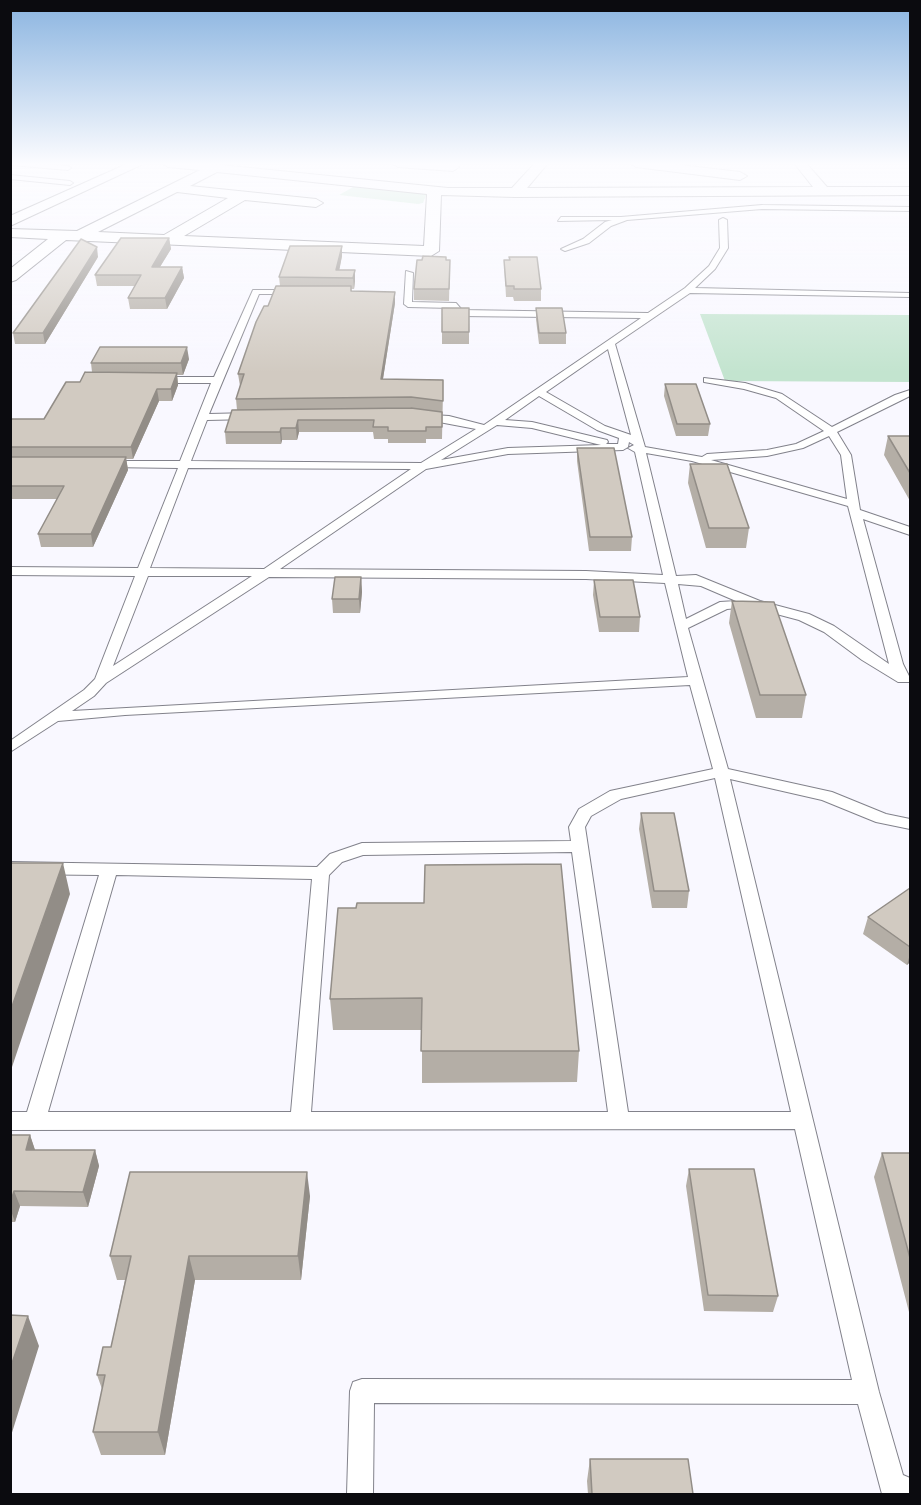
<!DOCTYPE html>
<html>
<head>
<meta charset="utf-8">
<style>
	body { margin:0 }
	#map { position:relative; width:921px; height:1505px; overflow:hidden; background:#f9f8ff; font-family:"Noto Sans",sans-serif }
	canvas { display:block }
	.frame { position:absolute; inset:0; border:12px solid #0b0b0f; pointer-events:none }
</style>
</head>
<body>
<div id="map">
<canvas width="921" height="1505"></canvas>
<div class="frame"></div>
</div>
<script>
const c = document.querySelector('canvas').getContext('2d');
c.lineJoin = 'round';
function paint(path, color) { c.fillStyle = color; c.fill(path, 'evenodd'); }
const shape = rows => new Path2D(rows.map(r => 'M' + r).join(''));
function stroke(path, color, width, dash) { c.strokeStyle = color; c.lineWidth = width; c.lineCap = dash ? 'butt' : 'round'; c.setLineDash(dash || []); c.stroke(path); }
const green = shape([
	[357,185,427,193,423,203,418,204,339,195],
	[700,314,910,315,910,382,725,381]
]);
const service = shape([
	[10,163,68,166,71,168,68,170,12,165,10,163],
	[10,175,70,181,73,183,70,185,10,179,10,175],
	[762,205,910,207,910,211,762,209,627,220,611,226,589,243,565,251,561,249,583,239,605,222,612,220,558,221,561,217,621,217,762,205],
	[723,218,727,220,728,248,715,269,695,288,910,293,910,297,690,293,615,344,645,447,702,457,707,454,767,450,796,444,824,431,776,398,744,389,704,382,704,378,745,383,782,394,832,427,895,395,910,390,910,396,837,432,851,455,860,510,910,527,910,535,863,519,903,664,910,678,909,682,898,682,862,660,824,632,799,620,750,607,727,609,688,628,728,769,832,792,886,814,910,819,910,829,876,822,822,800,730,779,879,1392,903,1475,910,1478,910,1494,882,1494,858,1404,374,1403,373,1494,347,1494,350,1391,353,1382,362,1379,852,1380,795,1129,10,1130,10,1112,27,1112,99,875,10,874,10,862,317,867,330,854,362,843,571,841,569,827,579,809,610,791,713,769,690,685,125,715,58,721,10,752,10,741,84,690,95,679,135,576,10,575,10,567,138,568,178,468,106,467,101,464,106,461,180,461,211,383,157,383,152,380,157,377,214,377,253,290,293,290,297,292,293,294,259,294,209,414,251,413,256,416,251,419,207,420,191,461,421,463,476,429,418,418,418,414,449,416,484,425,641,318,459,316,453,308,408,307,404,304,406,271,413,273,412,302,456,303,462,310,648,313,685,288,709,266,720,248,719,220,723,218],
	[608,349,631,435,605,426,546,392,608,349],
	[539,396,597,430,619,438,618,444,606,444,608,442,607,440,532,422,505,420,539,396],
	[497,425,532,428,601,445,508,448,441,460,497,425],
	[829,436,841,455,847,499,711,460,767,456,803,448,829,436],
	[629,442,634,445,628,448,635,452,663,575,586,571,280,569,426,469,508,454,623,450,628,447,629,442],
	[646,453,692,461,848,506,889,664,834,626,809,614,760,601,696,575,676,576,646,453],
	[188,468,411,469,264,569,150,568,188,468],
	[148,576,252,576,113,666,148,576],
	[269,577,586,579,665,583,688,677,72,711,94,696,106,683,269,577],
	[678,584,701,586,736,601,720,602,686,619,678,584],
	[715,778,791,1112,628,1112,585,827,591,816,621,799,715,778],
	[572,852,608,1112,311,1112,329,875,342,862,363,855,572,852],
	[116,875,312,879,291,1112,48,1112,116,875]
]);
const minor = shape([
	[129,163,145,163,10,226,10,216,129,163],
	[162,163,201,163,448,188,512,188,535,163,548,163,527,188,813,187,794,163,806,163,827,187,910,187,910,195,515,197,441,195,439,251,431,256,66,240,16,280,10,282,10,269,48,239,10,237,10,229,77,231,200,170,168,167,162,163],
	[217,172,427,194,424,246,184,236,245,200,316,207,323,203,316,199,190,186,217,172],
	[177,192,228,198,164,235,98,232,177,192],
	[392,163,445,163,458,164,459,167,453,171,398,167,392,163],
	[630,163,663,163,740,172,747,176,740,180,636,167,630,163]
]);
const wall = shape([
	[169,238,171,249,160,267,182,267,184,278,167,309,130,309,128,298,135,286,97,286,95,275],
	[342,246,342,256,339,270,355,270,355,281,354,289,351,289,352,291,395,303,383,379,443,392,442,439,426,439,426,443,388,443,388,439,374,439,373,432,299,432,297,440,282,440,281,444,226,444,225,432,237,410,236,399,240,386,238,374,268,306,280,286,279,277],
	[98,257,45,344,15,344,13,333],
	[422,260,450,260,449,301,414,300,414,289],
	[504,260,541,289,541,301,514,301,513,297,506,297],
	[442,308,469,308,469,344,442,344],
	[536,308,566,333,566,344,539,344,536,320],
	[189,359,183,375,177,375,178,385,172,401,159,401,133,459,126,459,128,470,93,547,41,547,38,534,57,499,11,499,10,501,10,419,44,419,80,382,92,372,91,363],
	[665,384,710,424,708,436,676,436,664,396],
	[888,436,910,436,910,501,884,455],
	[577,448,632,537,631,551,589,551,577,461],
	[690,464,749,528,746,548,706,548,688,483],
	[361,577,362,592,360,613,333,613,332,599],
	[594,580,640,617,639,632,599,632,593,595],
	[732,601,806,695,802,718,756,718,729,623],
	[641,813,689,891,687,908,652,908,639,829],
	[910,888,910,962,907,965,863,934,868,917],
	[338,908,579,1051,577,1082,422,1083,422,1030,333,1030,330,999],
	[10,1135,30,1135,35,1150,95,1150,99,1166,88,1207,20,1206,15,1222,10,1222],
	[882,1153,910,1153,910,1312,909,1312,874,1177],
	[689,1169,778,1296,773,1312,704,1311,686,1186],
	[310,1196,301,1280,195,1280,165,1455,101,1455,93,1432,102,1389,97,1375,111,1347,125,1280,117,1280,110,1256],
	[590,1459,693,1494,588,1494,587,1481]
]);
const shadedWall = shape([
	[169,238,171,249,153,278,152,267],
	[342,246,342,256,338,277,336,270],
	[97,247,98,257,45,344,43,333],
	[182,267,184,278,167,309,165,298],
	[355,270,355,281,354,289,353,278],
	[395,292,395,303,381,391,381,379],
	[187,347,189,359,183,375,181,363],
	[177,373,178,385,172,401,171,389],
	[157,389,159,401,133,459,131,447],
	[298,420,299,432,297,440,296,428],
	[281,428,282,440,281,444,280,432],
	[126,457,128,470,93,547,91,534],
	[361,577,362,592,360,613,359,599],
	[63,863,70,894,10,1073,10,1012],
	[910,954,910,962,907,965],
	[30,1135,35,1150,26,1150],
	[95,1150,99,1166,88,1207,83,1192],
	[307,1172,310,1196,301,1280,298,1256],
	[14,1191,20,1206,15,1222,10,1208,10,1204],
	[189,1256,195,1280,165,1455,158,1432],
	[28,1316,39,1346,10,1439,10,1369]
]);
const building = shape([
	[121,238,169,238,152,267,182,267,165,298,128,298,141,275,95,275,121,238],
	[81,239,97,247,43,333,13,333,81,239],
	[290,246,342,246,336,270,355,270,353,278,279,277,290,246],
	[423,256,446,257,446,260,450,260,449,289,414,289,417,260,422,260,423,256],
	[509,257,537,257,541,289,514,289,514,286,506,286,504,260,510,260,509,257],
	[276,286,351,286,351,291,395,292,381,379,443,380,443,401,411,397,236,399,244,374,238,374,256,322,264,306,268,306,276,286],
	[442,308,469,308,469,332,442,332,442,308],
	[536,308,562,308,566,333,539,333,536,308],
	[100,347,187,347,181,363,91,363,100,347],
	[85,372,177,373,171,389,157,389,131,447,10,447,10,419,44,419,66,382,80,382,85,372],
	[665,384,696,384,710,424,677,424,665,384],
	[411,408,442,412,442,427,426,427,426,431,388,431,388,427,373,427,374,420,298,420,296,428,281,428,280,432,225,432,232,410,411,408],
	[888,436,910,436,910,473,888,436],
	[577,448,614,448,632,537,590,537,577,448],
	[10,457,126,457,91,534,38,534,64,486,10,486,10,457],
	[690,464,727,464,749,528,709,528,690,464],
	[335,577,361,577,359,599,332,599,335,577],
	[594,580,633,580,640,617,600,617,594,580],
	[732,601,774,602,806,695,760,695,732,601],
	[641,813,674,813,689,891,654,891,641,813],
	[10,863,63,863,10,1012,10,863],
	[561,864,579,1051,421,1051,422,998,330,999,338,908,356,908,357,903,424,903,425,865,561,864],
	[910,888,910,947,868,917,910,888],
	[10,1135,30,1135,26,1150,95,1150,83,1192,14,1191,10,1204,10,1135],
	[882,1153,910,1153,910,1258,882,1153],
	[689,1169,754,1169,778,1296,708,1295,689,1169],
	[130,1172,307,1172,298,1256,189,1256,158,1432,93,1432,105,1375,97,1375,103,1347,111,1347,131,1256,110,1256,130,1172],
	[10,1315,28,1316,10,1369,10,1315],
	[590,1459,688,1459,693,1494,592,1494,590,1459]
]);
paint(green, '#c3e4cf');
stroke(service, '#82828b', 2);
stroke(minor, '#82828b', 2);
paint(service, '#fff');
paint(minor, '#fff');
paint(wall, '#b4aea6');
paint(shadedWall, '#928d87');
paint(building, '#d1cac1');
stroke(building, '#928d87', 1.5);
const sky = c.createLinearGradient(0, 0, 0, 373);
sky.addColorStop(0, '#8ab4e0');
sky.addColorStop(0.44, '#fcfcff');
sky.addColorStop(1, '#fcfcff00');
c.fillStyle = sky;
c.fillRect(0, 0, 921, 373);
</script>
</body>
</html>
